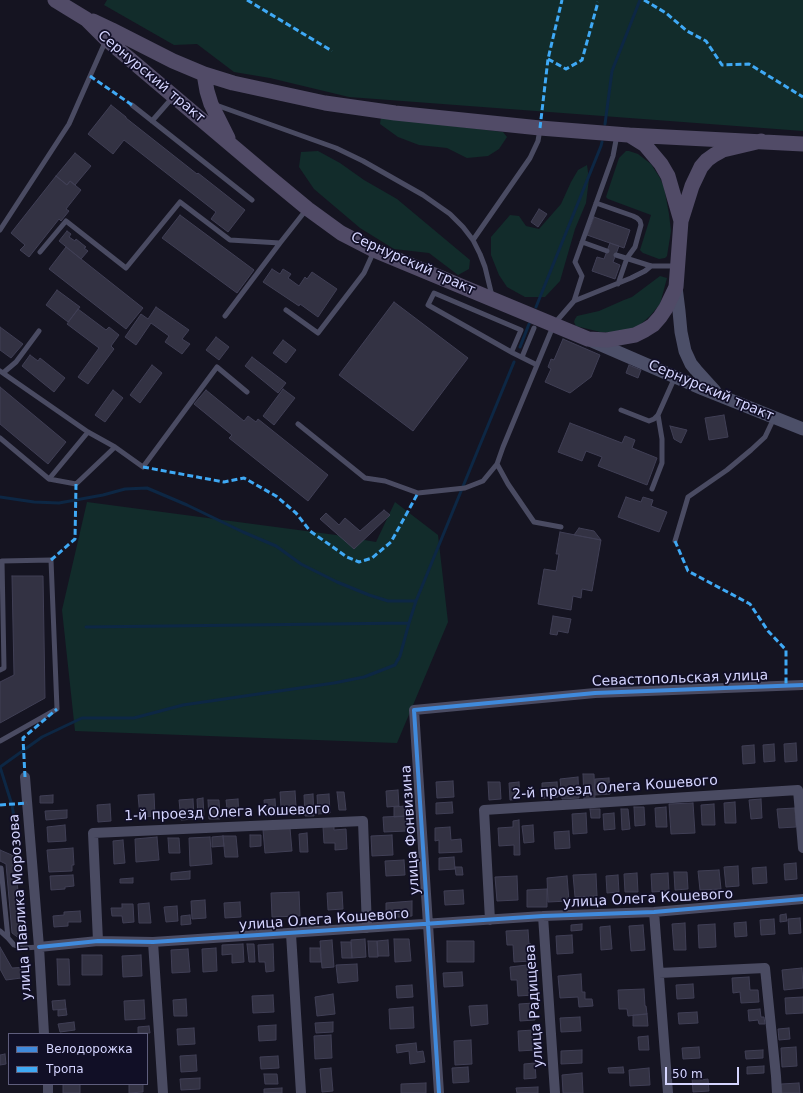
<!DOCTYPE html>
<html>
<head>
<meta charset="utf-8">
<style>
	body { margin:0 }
	#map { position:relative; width:803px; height:1093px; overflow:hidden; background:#151421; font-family:"DejaVu Sans",sans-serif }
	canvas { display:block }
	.legend { position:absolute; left:8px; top:1033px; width:140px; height:52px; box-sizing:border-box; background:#110f26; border:1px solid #5f5e7d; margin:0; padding:5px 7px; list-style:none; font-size:12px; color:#d5d5ff }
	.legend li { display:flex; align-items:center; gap:8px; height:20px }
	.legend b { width:20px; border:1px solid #5f5e7d }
	.scale { position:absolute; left:665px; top:1067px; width:74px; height:18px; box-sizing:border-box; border:2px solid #d5d5ff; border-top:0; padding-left:5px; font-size:12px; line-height:14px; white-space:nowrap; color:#d5d5ff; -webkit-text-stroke:3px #110f26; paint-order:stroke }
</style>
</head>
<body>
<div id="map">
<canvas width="803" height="1093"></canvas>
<ul class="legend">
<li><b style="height:5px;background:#408adc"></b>Велодорожка</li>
<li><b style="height:5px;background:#3fa9f5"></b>Тропа</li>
</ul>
<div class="scale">50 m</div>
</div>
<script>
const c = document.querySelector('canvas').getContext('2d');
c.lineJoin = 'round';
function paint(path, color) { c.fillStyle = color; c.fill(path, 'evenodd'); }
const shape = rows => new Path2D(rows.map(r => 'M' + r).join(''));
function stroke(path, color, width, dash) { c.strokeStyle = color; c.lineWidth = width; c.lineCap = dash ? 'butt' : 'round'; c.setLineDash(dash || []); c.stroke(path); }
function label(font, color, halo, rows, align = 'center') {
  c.font = font + ' "DejaVu Sans",sans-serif'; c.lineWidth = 3.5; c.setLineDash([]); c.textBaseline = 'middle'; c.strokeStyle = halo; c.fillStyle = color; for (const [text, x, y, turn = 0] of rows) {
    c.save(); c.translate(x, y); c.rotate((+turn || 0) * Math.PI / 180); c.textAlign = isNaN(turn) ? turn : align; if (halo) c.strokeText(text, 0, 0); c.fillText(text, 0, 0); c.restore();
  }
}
const green = shape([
	[107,0,803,0,803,131,349,97,270,78,234,72,197,44,174,45,104,5],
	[381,117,503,132,507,137,499,149,488,156,467,158,447,148,419,145,398,137,380,124],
	[318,151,340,163,364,180,397,199,470,260,469,269,458,275,429,253,394,249,360,228,314,189,299,167,301,152],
	[626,151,629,151,638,154,651,164,660,178,664,187,669,214,671,231,667,256,665,258,659,259,643,253,640,250,651,215,608,199,606,197,619,158],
	[587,165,589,179,586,203,575,229,560,281,545,297,525,297,507,287,499,275,491,255,491,237,510,215,519,216,526,226,539,229,561,204,571,182,578,170],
	[660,276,667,278,660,304,650,316,641,324,631,330,616,333,600,332,576,326,574,322,575,319,577,316,599,311,624,300,632,297],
	[87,502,336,535,376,542,395,502,438,535,448,622,397,743,75,731,62,610]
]);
const stream = shape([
	[605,124,612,71,640,0],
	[536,307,601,146,602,142],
	[520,347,529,324],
	[0,497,34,502,59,503,103,495,125,489,147,488,187,505,243,532,276,546,301,564,337,582,369,595,388,601,416,601],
	[86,627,409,623],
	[398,660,400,656,409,623,416,601,514,362],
	[0,767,42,737,82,718,134,718,183,705,334,683,364,677,395,665,398,659],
	[0,767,12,805,20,853]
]);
const building = shape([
	[111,105,126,117,126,118,197,174,198,173,245,210,228,232,211,219,216,212,124,140,113,154,88,134,111,105],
	[75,153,91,166,75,185,70,181,67,185,56,176,75,153],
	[56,176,67,185,70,181,81,190,66,209,69,211,61,221,59,219,29,257,20,250,25,245,11,233,56,176],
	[539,209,547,214,538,227,531,222,539,209],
	[180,215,254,270,237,293,162,238,180,215],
	[594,217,630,230,624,248,587,235,594,217],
	[67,231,71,234,69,237,75,241,76,239,86,247,84,248,88,251,81,259,59,241,67,231],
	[610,243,619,246,613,262,620,265,615,279,592,271,597,257,604,259,610,243],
	[66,247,143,308,126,329,49,269,66,247],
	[272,269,280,274,283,269,291,274,288,278,299,286,305,277,307,279,312,272,337,289,318,317,300,304,299,306,263,282,272,269],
	[57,290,80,307,68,322,46,305,57,290],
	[394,302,468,358,413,431,339,375,394,302],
	[156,307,189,330,182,339,190,344,182,354,165,342,169,336,151,323,136,345,125,337,141,314,148,319,156,307],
	[78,309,106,330,109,327,119,335,111,346,114,349,88,384,78,377,99,348,67,324,78,309],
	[0,327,23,344,11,358,0,350,0,327],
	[216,337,229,347,219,360,206,350,216,337],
	[563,339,600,355,591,377,570,393,545,382,551,369,548,367,551,359,554,360,563,339],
	[283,340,296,350,286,363,273,353,283,340],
	[30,355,38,361,40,358,65,378,54,392,22,366,30,355],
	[252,357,286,383,278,393,245,366,252,357],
	[152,365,162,373,140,403,130,395,152,365],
	[629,365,641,370,638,378,626,373,629,365],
	[0,387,66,442,48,464,0,424,0,387],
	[283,389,295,398,274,425,263,416,283,389],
	[113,390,123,398,105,422,95,415,113,390],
	[206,390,244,421,248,416,256,422,258,419,328,475,308,501,229,438,232,435,194,404,206,390],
	[724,415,728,437,709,440,705,418,724,415],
	[570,423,622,443,625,436,635,440,632,448,657,458,647,485,598,466,602,457,586,451,582,461,558,452,570,423],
	[670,426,687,430,681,443,674,439,670,426],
	[626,497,641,502,643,497,653,500,651,506,667,512,659,532,618,517,626,497],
	[384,510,390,515,354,549,320,519,326,513,339,525,345,518,360,531,384,510],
	[579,528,594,531,601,540,574,535,579,528],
	[560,532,601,540,592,591,582,589,581,598,573,596,571,610,538,604,544,569,556,571,559,554,556,554,560,532],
	[12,576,43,576,45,698,0,723,0,682,14,675,12,576],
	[553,616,571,619,568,633,558,631,557,635,550,634,553,616],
	[796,743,797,761,785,762,784,744,796,743],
	[774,744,775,761,764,762,763,745,774,744],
	[754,745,755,763,743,764,742,746,754,745],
	[583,774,594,774,595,799,584,800,583,774],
	[578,777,579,798,562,799,560,779,578,777],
	[609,778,610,794,595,795,595,779,609,778],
	[453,781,454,797,437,798,436,782,453,781],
	[488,782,500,782,501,799,489,800,488,782],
	[519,782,520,799,510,800,509,783,519,782],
	[557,782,558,797,542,798,542,783,557,782],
	[398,790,399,806,387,807,386,791,398,790],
	[295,791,296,806,281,807,280,792,295,791],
	[337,792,344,792,346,810,339,810,337,792],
	[154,794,155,816,140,817,138,795,154,794],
	[313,794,314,816,305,816,304,795,313,794],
	[329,794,330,813,318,814,317,795,329,794],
	[53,795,53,803,40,803,40,796,53,795],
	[203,798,204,818,198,818,197,799,203,798],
	[193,799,194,819,181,820,179,800,193,799],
	[238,799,239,816,228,817,226,800,238,799],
	[275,799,276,815,265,816,264,800,275,799],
	[761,799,762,818,751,819,749,800,761,799],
	[208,800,219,800,220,819,209,819,208,800],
	[452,802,453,813,436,814,436,803,452,802],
	[735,802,736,823,725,823,724,803,735,802],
	[693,803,695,833,671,834,669,804,693,803],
	[110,804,111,821,98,822,97,805,110,804],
	[714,804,715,825,702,825,701,805,714,804],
	[405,806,406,816,394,817,394,807,405,806],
	[634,807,644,807,645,825,635,826,634,807],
	[666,807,667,827,656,827,655,808,666,807],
	[795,808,796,827,779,828,777,809,795,808],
	[590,809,600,809,600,818,591,818,590,809],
	[621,809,628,809,630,829,622,830,621,809],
	[67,810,67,818,46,820,45,811,67,810],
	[586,813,587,833,573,834,572,814,586,813],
	[614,813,615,829,604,830,603,814,614,813],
	[406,816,407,831,384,832,383,817,406,816],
	[519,820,520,855,514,855,514,845,499,846,498,828,513,827,513,821,519,820],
	[65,825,66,841,48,842,47,827,65,825],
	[533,825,534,842,524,843,522,826,533,825],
	[334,826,334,830,346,829,347,849,335,850,335,843,324,843,323,827,334,826],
	[450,827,451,840,461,839,462,852,439,853,439,840,435,841,435,828,450,827],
	[290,828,292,851,265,853,263,830,290,828],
	[569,831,570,848,555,849,554,832,569,831],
	[307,833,308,852,300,852,299,834,307,833],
	[250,835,261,835,261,846,250,847,250,835],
	[392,835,393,855,372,856,371,836,392,835],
	[223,836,224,846,212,847,212,837,223,836],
	[223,836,236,836,238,857,225,857,223,836],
	[157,837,159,860,136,862,135,839,157,837],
	[210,837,212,864,190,866,189,838,210,837],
	[168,838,179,838,180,853,169,853,168,838],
	[123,840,125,863,114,864,113,841,123,840],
	[73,848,74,865,72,865,72,871,49,872,47,850,73,848],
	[0,850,14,856,24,942,12,933,6,864,0,861,0,850],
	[454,857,455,869,439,870,439,858,454,857],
	[404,860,405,875,386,876,385,861,404,860],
	[796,863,797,879,785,880,784,864,796,863],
	[738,866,739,886,726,887,724,867,738,866],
	[455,867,462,867,463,875,456,875,455,867],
	[766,867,767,883,753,884,752,868,766,867],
	[719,870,721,889,700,890,698,871,719,870],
	[190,871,190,879,171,880,171,873,190,871],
	[674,872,687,872,688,889,675,890,674,872],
	[637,873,638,892,625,892,624,874,637,873],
	[668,873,669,891,652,892,651,874,668,873],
	[596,874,597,896,575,897,573,875,596,874],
	[73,875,74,886,65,887,65,889,51,890,50,876,73,875],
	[618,875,619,892,607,893,606,876,618,875],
	[517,876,518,900,497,901,495,877,517,876],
	[567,876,569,901,548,902,547,878,567,876],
	[133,878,133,883,120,883,120,879,133,878],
	[547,889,547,907,527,907,527,890,547,889],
	[463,890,464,904,445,905,444,891,463,890],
	[299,892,300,916,272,917,271,893,299,892],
	[342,892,343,909,328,910,327,893,342,892],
	[205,900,206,918,192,919,191,901,205,900],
	[412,901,412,916,386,918,386,903,412,901],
	[240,902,241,917,225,918,224,903,240,902],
	[149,903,151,923,139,923,138,904,149,903],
	[122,904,133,904,134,922,123,923,122,916,112,916,111,908,122,908,122,904],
	[177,906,178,921,166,922,164,907,177,906],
	[80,911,81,922,68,922,68,926,54,927,53,916,64,915,64,912,80,911],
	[786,914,787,921,780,922,780,915,786,914],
	[190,915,191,924,181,925,181,916,190,915],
	[800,918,801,933,789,934,788,919,800,918],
	[774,919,775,934,761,935,760,920,774,919],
	[746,922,747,936,735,937,734,923,746,922],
	[685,923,686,950,674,950,672,924,685,923],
	[582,924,582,930,571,931,571,925,582,924],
	[715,924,716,947,699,948,698,925,715,924],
	[643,925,645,950,631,951,629,926,643,925],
	[610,926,612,949,601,950,600,927,610,926],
	[528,930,529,944,531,944,532,961,514,962,513,945,507,945,506,931,528,930],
	[572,935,573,953,557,954,556,936,572,935],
	[365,939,366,957,352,958,351,940,365,939],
	[394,939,409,939,411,961,395,962,394,939],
	[332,940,334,967,322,968,320,941,332,940],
	[388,940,389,956,378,956,377,941,388,940],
	[368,941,377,941,378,957,369,957,368,941],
	[447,941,474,941,474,962,447,962,447,941],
	[341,942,351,942,352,958,342,958,341,942],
	[243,944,244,962,232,963,232,954,222,955,222,945,243,944],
	[247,944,254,944,255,962,249,962,247,944],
	[273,944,274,971,266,972,265,962,259,962,258,945,273,944],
	[0,947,12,968,28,967,29,977,6,980,0,969,0,947],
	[216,948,217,971,203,972,202,949,216,948],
	[310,948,320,948,321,962,310,962,310,948],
	[188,949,190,972,172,973,171,950,188,949],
	[82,955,102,955,102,975,82,975,82,955],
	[141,955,142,976,123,977,122,956,141,955],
	[57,959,69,959,70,985,58,985,57,959],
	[357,964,358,981,338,983,336,965,357,964],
	[527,965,528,979,533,979,534,995,518,996,517,980,511,980,510,967,527,965],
	[802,968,803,988,784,990,782,970,802,968],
	[462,972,463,986,444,987,443,973,462,972],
	[581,974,582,992,585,992,585,999,592,999,593,1006,579,1007,578,997,560,998,558,976,581,974],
	[749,977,750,990,758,990,759,1002,741,1003,740,992,733,993,732,978,749,977],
	[693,984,694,998,677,999,676,985,693,984],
	[412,985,413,997,397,998,396,986,412,985],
	[644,989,645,1006,646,1006,647,1014,628,1016,627,1009,619,1009,618,990,644,989],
	[333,994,335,1014,317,1016,315,997,333,994],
	[273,995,274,1012,253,1013,252,996,273,995],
	[803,997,803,1013,786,1014,785,998,803,997],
	[186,999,187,1016,174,1016,173,1000,186,999],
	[65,1000,66,1009,53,1010,52,1001,65,1000],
	[144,1000,145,1019,125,1020,124,1001,144,1000],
	[534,1003,535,1020,520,1021,519,1004,534,1003],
	[487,1005,488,1024,471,1026,469,1006,487,1005],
	[413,1007,414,1028,390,1029,389,1009,413,1007],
	[66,1009,67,1015,58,1016,58,1010,66,1009],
	[760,1009,761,1017,764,1017,765,1024,759,1024,758,1020,749,1021,748,1010,760,1009],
	[697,1012,698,1023,679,1024,678,1013,697,1012],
	[647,1014,648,1026,633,1026,633,1015,647,1014],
	[580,1017,581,1031,561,1032,560,1018,580,1017],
	[74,1022,75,1030,60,1032,58,1024,74,1022],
	[333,1022,333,1032,316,1033,315,1023,333,1022],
	[276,1025,276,1040,259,1041,258,1026,276,1025],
	[149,1026,150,1033,138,1033,138,1027,149,1026],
	[194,1028,195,1044,178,1045,177,1029,194,1028],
	[789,1028,790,1039,779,1040,778,1029,789,1028],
	[533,1030,535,1050,519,1051,518,1031,533,1030],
	[331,1035,332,1058,315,1059,314,1036,331,1035],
	[648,1036,649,1050,639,1050,638,1037,648,1036],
	[471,1040,472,1064,455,1065,454,1041,471,1040],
	[416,1043,417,1052,423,1051,425,1062,410,1064,409,1051,397,1053,396,1045,416,1043],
	[699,1047,700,1058,683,1059,682,1048,699,1047],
	[796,1047,797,1066,782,1067,781,1048,796,1047],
	[582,1050,582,1063,561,1064,561,1051,582,1050],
	[763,1050,763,1058,746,1059,745,1051,763,1050],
	[5,1054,6,1064,0,1065,0,1055,5,1054],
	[196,1055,197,1071,181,1072,180,1056,196,1055],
	[278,1056,279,1068,261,1069,260,1057,278,1056],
	[535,1063,536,1078,524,1079,524,1064,535,1063],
	[764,1066,764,1073,747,1074,747,1067,764,1066],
	[468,1067,469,1082,453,1083,452,1068,468,1067],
	[623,1067,624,1073,609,1073,608,1068,623,1067],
	[331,1068,333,1091,322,1092,320,1069,331,1068],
	[649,1068,650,1085,630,1086,629,1070,649,1068],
	[582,1073,583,1093,563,1093,562,1075,582,1073],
	[264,1074,277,1074,278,1084,265,1084,264,1074],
	[692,1077,700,1077,700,1080,708,1079,709,1091,693,1092,692,1077],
	[200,1078,200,1089,181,1090,180,1079,200,1078],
	[426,1083,426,1093,401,1093,401,1084,426,1083],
	[799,1083,800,1093,782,1093,781,1084,799,1083],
	[63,1084,80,1084,80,1093,63,1093,63,1084],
	[129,1084,143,1084,143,1092,129,1093,129,1084],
	[538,1087,538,1093,517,1093,516,1088,538,1087],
	[282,1088,282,1093,264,1093,264,1089,282,1088]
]);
const lane = shape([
	[132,105,252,200],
	[216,105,336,148,363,161,423,195,450,214,463,227,473,240,480,254,485,267,492,296],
	[152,121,173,97],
	[596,203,633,216,637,218,640,221,641,225,635,247,627,258,618,284],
	[0,230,69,124,106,40],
	[473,240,530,158,538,141,540,129],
	[582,242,607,251],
	[40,252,66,221,126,268,180,202,230,240,280,243,306,210],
	[616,255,651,266,675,266],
	[574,301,631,278,645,271,651,266],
	[286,310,318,333,364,273,374,251],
	[225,316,280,243],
	[512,351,521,330,434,293,428,305,513,353,537,365],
	[522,357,534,328],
	[0,371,88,432,115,447,143,467,217,367,247,392],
	[3,373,16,362,39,331],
	[621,410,649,421,654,419,658,415,675,377],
	[298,424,365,478,385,481,418,493,465,488,483,481,497,464,503,447,554,324,574,301,582,276,575,262,613,156,617,135],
	[0,438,49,479,88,432],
	[497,464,508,484,534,522,561,527],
	[49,479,76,484,115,447],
	[652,489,662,463,662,439,658,415],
	[675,541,688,497,727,470,751,450,765,437,774,418],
	[0,670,4,668,2,561,51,560,57,709,0,741],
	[0,868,1,868,8,938,14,945,23,948,39,947],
	[0,931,8,938]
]);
const street = shape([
	[25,777,39,947,44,1034],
	[654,912,668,1093],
	[543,916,555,1093],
	[490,920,484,810,798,790,803,848],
	[291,934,301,1093],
	[98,941,93,833,363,821,367,928],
	[153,942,163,1093],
	[39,947,98,941,153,942,543,916,654,912,803,899],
	[659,973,765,968,776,1076,777,1093],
	[48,1084,48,1093],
	[439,1093,414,710,595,693,803,685]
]);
const secondary = shape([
	[676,287,679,311,681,332,685,351,691,364,696,370,715,391],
	[592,341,703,389,803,429]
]);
const primary = shape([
	[55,0,86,19,106,39,268,176,308,209,341,233,374,250,588,339,607,340,635,335,645,330,653,325,660,317,666,308,676,287,681,221,692,186,701,167,707,160,714,155,723,150,761,141],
	[93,21,112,30,173,61,204,74,233,83,325,103,395,113,540,128,628,135,803,144],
	[204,74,207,91,211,104,228,138],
	[629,135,645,145,661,164,668,176,681,221]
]);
const quiet = shape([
	[247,0,332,51],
	[644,0,666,13,687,31,706,41,722,65,749,64,803,97],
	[548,59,566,69,582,60,598,2],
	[90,76,132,105],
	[540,128,548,59,562,0],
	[143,467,224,482,244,478,276,496,296,513,310,531,347,557,359,562,372,558,391,542,418,493],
	[675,541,688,571,750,604,768,631,786,650,786,686],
	[51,560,75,539,76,484],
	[25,777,23,738,57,709],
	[0,805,27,803]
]);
const cycleway = shape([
	[39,947,98,941,153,942,543,916,654,912,803,899],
	[439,1093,414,710,595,693,803,685]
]);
const streetNames = [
	["Сернурский тракт",151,77,40],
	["Сернурский тракт",413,264,24],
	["Сернурский тракт",711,391,23],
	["Севастопольская улица",680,679,-2],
	["2-й проезд Олега Кошевого",615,788,-4],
	["1-й проезд Олега Кошевого",227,813,-2],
	["улица Фонвизина",411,830,-94],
	["улица Олега Кошевого",648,899,-3],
	["улица Павлика Морозова",21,907,-94],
	["улица Олега Кошевого",324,920,-4],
	["улица Радищева",535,1006,-94]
];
paint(green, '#122c2b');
stroke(stream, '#0d2744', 3);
paint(building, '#333243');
stroke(building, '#403f55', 1);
stroke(lane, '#4a4b62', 5);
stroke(street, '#4a4b62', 10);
stroke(secondary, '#4c4f68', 13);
stroke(primary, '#514b67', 15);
stroke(quiet, '#3fa9f5', 3, [6, 3]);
stroke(cycleway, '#408adc', 4);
label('14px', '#d5d5ff', '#110f26', streetNames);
</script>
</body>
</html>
